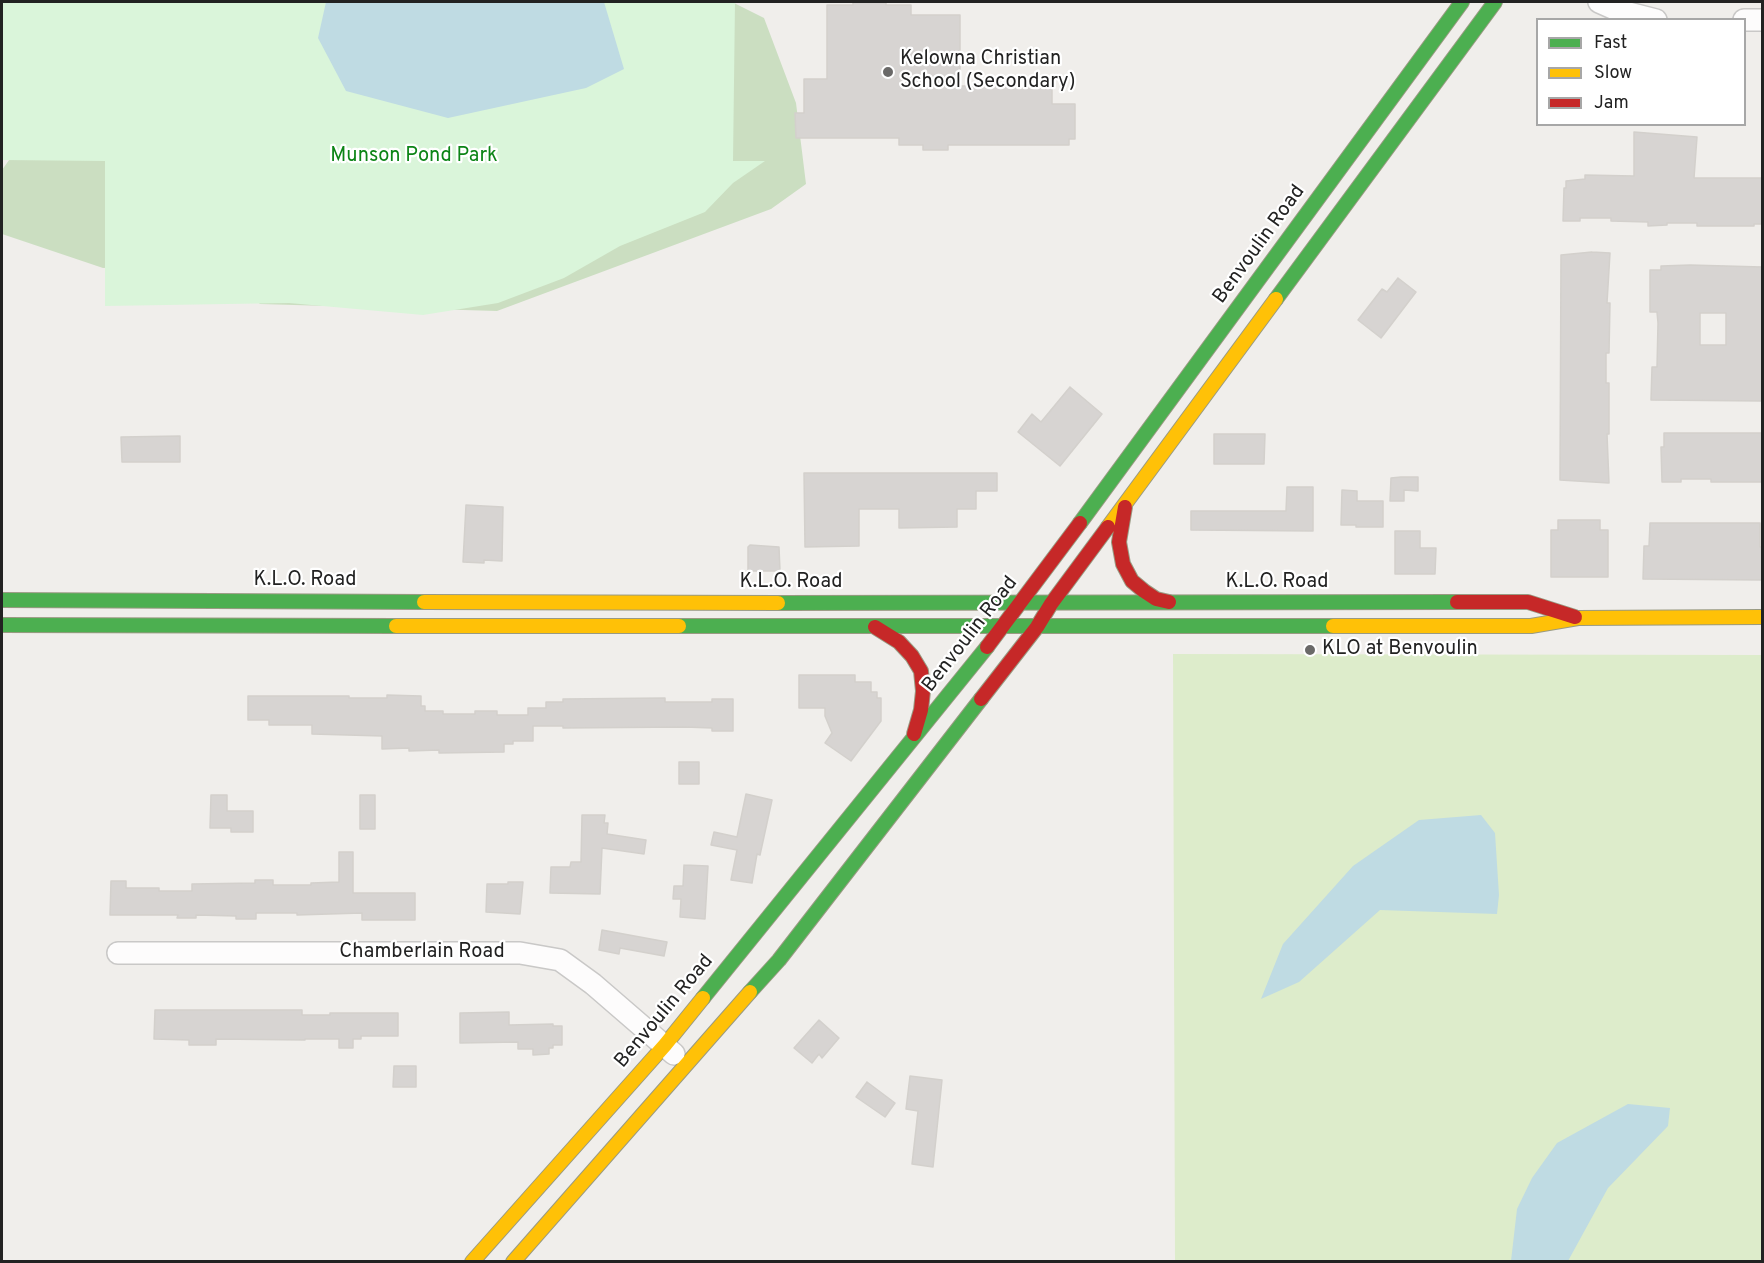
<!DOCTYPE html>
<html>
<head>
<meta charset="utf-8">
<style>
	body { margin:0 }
	#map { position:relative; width:1764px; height:1263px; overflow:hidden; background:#f0eeeb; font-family:Overpass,sans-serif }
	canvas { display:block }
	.frame { position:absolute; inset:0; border:3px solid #222; pointer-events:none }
	.legend { position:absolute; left:1536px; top:18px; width:210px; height:108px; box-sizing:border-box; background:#fff; border:2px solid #a7a7a7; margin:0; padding:8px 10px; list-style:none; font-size:18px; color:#222 }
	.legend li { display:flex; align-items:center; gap:12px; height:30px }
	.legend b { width:30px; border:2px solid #a7a7a7 }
</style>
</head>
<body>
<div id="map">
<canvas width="1764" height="1263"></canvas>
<div class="frame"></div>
<ul class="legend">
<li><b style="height:8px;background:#4caf50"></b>Fast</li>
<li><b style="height:8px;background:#ffc107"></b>Slow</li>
<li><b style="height:8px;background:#c62828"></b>Jam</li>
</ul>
</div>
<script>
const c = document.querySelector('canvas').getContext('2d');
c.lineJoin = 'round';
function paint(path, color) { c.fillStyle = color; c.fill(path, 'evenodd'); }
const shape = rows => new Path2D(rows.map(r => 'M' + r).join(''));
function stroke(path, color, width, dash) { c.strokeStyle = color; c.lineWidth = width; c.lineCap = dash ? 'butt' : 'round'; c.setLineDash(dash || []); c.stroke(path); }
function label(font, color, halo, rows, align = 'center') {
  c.font = font + ' Overpass,sans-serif'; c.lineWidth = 4.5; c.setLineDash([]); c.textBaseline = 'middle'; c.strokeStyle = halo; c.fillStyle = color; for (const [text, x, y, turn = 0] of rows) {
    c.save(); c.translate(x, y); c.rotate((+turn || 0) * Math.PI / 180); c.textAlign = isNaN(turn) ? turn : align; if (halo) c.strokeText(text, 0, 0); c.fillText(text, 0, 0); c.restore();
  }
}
const grass = shape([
	[1173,654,1762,655,1762,1261,1175,1261]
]);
const forest = shape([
	[732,2,764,18,796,103,806,184,771,209,497,311,260,304,207,263,103,268,2,234,2,170,48,105]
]);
const park = shape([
	[2,2,735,2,733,161,765,161,733,183,705,212,620,246,564,278,498,303,423,315,289,303,105,306,105,161,2,160]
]);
const water = shape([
	[326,2,604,2,624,69,586,88,448,118,346,91,318,38],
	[1481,815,1495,833,1499,895,1497,914,1380,910,1299,982,1261,999,1283,944,1353,866,1419,820],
	[1628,1104,1670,1108,1668,1126,1608,1188,1568,1261,1511,1261,1517,1209,1532,1178,1557,1143]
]);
const building = shape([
	[853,2,886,2,886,5,911,5,911,15,960,15,960,86,1052,86,1052,104,1075,104,1075,139,1069,139,1069,145,948,145,948,150,923,150,923,145,899,145,899,138,796,138,795,113,804,113,804,79,827,79,827,5,853,5,853,2],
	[1634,132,1697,137,1694,178,1762,178,1762,224,1754,224,1754,226,1697,226,1697,223,1667,223,1667,225,1648,226,1648,222,1611,221,1611,218,1580,218,1580,221,1563,221,1564,188,1566,188,1566,181,1585,179,1585,175,1634,176,1634,132],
	[1592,252,1610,253,1607,303,1610,303,1609,353,1606,353,1606,383,1609,383,1609,434,1607,434,1609,483,1560,480,1561,255,1592,252],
	[1690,265,1762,267,1762,401,1651,400,1652,367,1657,367,1658,323,1657,312,1650,312,1650,270,1661,270,1661,266,1690,265],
	[1700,313,1726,313,1726,345,1700,345,1700,313],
	[1398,278,1416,292,1381,338,1358,320,1382,289,1387,292,1398,278],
	[1070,387,1102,414,1060,466,1018,432,1032,414,1041,422,1070,387],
	[1664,433,1762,433,1762,482,1711,482,1711,479,1681,479,1681,482,1662,482,1661,447,1664,447,1664,433],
	[1214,434,1265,434,1264,464,1214,464,1214,434],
	[180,436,180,462,122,462,121,437,180,436],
	[804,473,997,473,997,491,976,491,976,509,957,509,957,527,899,528,899,509,859,509,859,546,805,547,804,473],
	[1401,477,1418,477,1418,491,1404,490,1404,501,1390,501,1391,478,1401,477],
	[1287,487,1313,487,1313,531,1191,530,1191,511,1286,511,1287,487],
	[1342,490,1357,491,1357,501,1383,501,1383,527,1356,527,1356,525,1341,525,1342,490],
	[466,505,503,507,502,561,484,560,484,563,463,562,466,505],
	[1558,520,1600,520,1600,530,1608,530,1608,577,1551,577,1551,530,1558,530,1558,520],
	[1650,523,1760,523,1760,547,1762,547,1762,580,1643,579,1644,546,1649,546,1650,523],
	[1395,531,1420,531,1420,548,1436,548,1435,574,1395,574,1395,531],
	[750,545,779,547,780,571,748,571,748,547,750,545],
	[799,675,855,675,855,682,871,682,871,692,877,692,877,698,881,698,881,721,851,761,825,743,832,733,825,716,825,708,799,708,799,675],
	[387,695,421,696,421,706,425,706,425,711,443,711,443,714,475,714,475,711,497,711,497,715,528,715,528,708,546,708,546,702,563,702,563,699,665,698,665,702,712,702,712,699,733,699,733,731,712,731,712,728,685,727,563,728,563,726,533,726,533,741,513,741,513,744,504,744,504,752,439,753,439,750,409,751,409,748,382,749,382,736,312,734,312,725,269,725,269,720,248,720,248,696,349,696,349,698,387,698,387,695],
	[679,762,699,762,699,784,679,784,679,762],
	[746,794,772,800,760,855,757,854,752,883,731,880,737,850,711,845,714,832,737,837,746,794],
	[211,795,227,795,227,811,253,811,253,832,231,832,231,828,210,828,211,795],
	[360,795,375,795,375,829,360,829,360,795],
	[582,815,605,815,604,823,608,823,607,834,646,840,644,854,602,848,600,894,550,893,551,867,570,867,571,862,581,862,582,815],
	[339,852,353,852,353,893,415,893,415,920,362,920,362,913,297,915,297,913,256,913,256,919,236,919,236,916,196,915,196,918,177,918,178,915,110,915,111,881,126,881,126,888,159,888,159,891,192,891,192,884,255,883,255,880,273,880,273,885,311,885,311,883,339,882,339,852],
	[684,865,708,866,705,919,680,917,681,899,673,899,674,886,683,886,684,865],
	[508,882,523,882,520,914,486,912,487,884,508,884,508,882],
	[602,930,667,942,664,956,620,948,619,954,599,950,602,930],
	[155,1010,302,1010,302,1015,330,1015,330,1013,398,1013,398,1036,361,1036,361,1039,353,1039,353,1048,339,1048,339,1039,305,1039,305,1040,216,1039,216,1045,189,1045,189,1040,154,1039,155,1010],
	[509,1012,509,1025,553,1024,553,1026,562,1026,562,1045,553,1045,553,1048,549,1048,549,1054,533,1055,533,1049,518,1049,518,1042,460,1043,460,1013,509,1012],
	[819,1020,839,1038,822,1058,819,1054,812,1063,794,1048,819,1020],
	[394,1066,416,1066,416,1087,393,1087,394,1066],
	[910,1076,942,1080,933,1167,912,1164,918,1111,906,1109,910,1076],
	[867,1082,895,1103,885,1117,856,1097,867,1082]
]);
const street = shape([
	[1599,2,1617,10,1656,20],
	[1744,20,1762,20],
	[118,953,520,953,560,960,593,984,674,1054]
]);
const fast = shape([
	[1276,299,1495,2],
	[1080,523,1462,2],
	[2,600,424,602],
	[778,603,1457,602],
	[2,625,396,626],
	[679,626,1333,626],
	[750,992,779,960,981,699],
	[703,998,987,647]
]);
const slow = shape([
	[1108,527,1276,299],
	[424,602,778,603],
	[396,626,679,626],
	[1333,626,1531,626,1578,618,1762,617],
	[472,1262,665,1045,703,998],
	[513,1262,750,992]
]);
const jam = shape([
	[1125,507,1119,542,1123,564,1132,581,1144,591,1156,599,1169,602],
	[1457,602,1528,602,1575,617],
	[875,627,899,642,912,656,921,671,923,691,921,710,914,734],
	[987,647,1080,523],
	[981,699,1037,627,1051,604,1108,527]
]);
const markers = [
	[888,72,6,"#6a6968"],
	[1310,650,6,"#6a6968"]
];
const poiNames = [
	["Kelowna Christian",900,60],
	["School (Secondary)",900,83],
	["KLO at Benvoulin",1322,650]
];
const parkNames = [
	["Munson Pond Park",414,157]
];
const streetNames = [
	["Benvoulin Road",1260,245,-54],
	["K.L.O. Road",305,581],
	["K.L.O. Road",791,583],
	["K.L.O. Road",1277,583],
	["Benvoulin Road",971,635,-52],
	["Chamberlain Road",422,953],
	["Benvoulin Road",665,1012,-50]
];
paint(grass, '#ddeccb');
paint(forest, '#cbdec1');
paint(park, '#daf5da');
paint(water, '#bfdbe3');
paint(building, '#d7d4d2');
stroke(building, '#d3d0cc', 1.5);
stroke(street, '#c9c8c7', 24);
stroke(fast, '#999a82', 16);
stroke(slow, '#999a82', 16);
stroke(jam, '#999a82', 16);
stroke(street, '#fdfcfc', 21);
stroke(fast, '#4caf50', 14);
stroke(slow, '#ffc107', 14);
stroke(jam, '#c62828', 14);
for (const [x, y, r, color] of markers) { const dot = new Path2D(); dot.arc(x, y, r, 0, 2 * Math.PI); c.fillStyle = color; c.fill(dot); stroke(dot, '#fff', 2); }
label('20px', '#222', '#fff', poiNames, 'left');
label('20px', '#0c8416', '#fff', parkNames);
label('20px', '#222', '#fff', streetNames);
</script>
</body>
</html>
